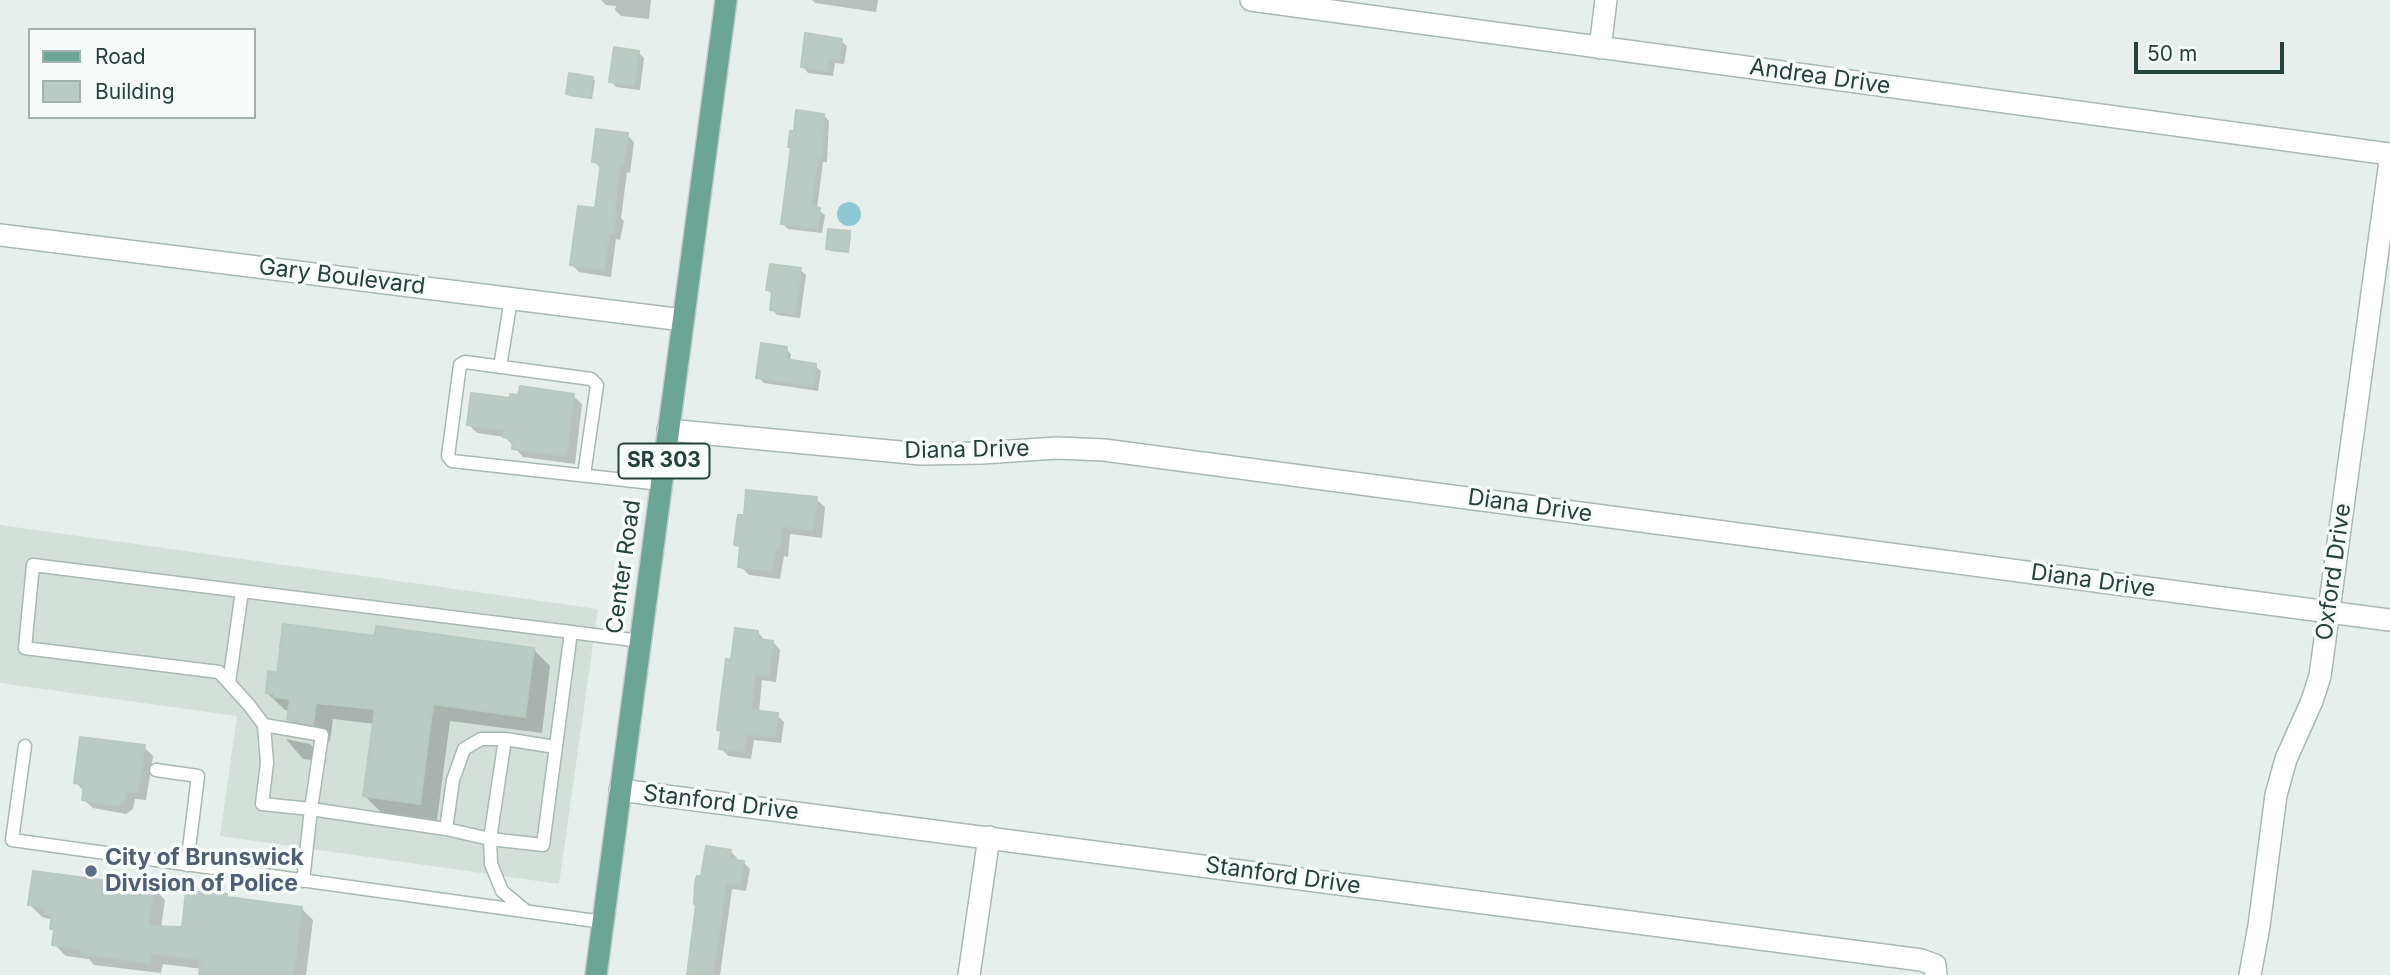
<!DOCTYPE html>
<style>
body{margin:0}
#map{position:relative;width:2390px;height:975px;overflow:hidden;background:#e6efeb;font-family:Inter,sans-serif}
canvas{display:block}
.legend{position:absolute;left:28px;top:28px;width:228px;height:91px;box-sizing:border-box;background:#f7fbf9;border:2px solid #a3b1ad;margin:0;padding:9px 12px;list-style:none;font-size:21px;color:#24423a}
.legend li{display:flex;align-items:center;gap:14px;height:35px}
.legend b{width:35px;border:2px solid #a3b1ad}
.scale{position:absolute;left:2134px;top:42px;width:150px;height:32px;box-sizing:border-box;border:4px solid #24423a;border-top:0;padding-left:9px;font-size:21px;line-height:24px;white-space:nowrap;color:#24423a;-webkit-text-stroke:5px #f7fbf9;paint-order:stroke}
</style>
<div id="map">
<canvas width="2390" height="975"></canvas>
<ul class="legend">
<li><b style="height:9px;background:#6aa596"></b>Road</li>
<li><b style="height:19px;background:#bbcac4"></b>Building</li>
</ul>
<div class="scale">50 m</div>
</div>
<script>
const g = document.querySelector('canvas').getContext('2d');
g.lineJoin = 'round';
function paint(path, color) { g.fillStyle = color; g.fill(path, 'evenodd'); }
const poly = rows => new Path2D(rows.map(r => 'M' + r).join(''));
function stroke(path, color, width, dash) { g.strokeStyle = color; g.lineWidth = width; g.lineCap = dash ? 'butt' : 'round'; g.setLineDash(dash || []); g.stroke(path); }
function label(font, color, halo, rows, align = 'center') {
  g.font = font + ' Inter,sans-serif'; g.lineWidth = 7; g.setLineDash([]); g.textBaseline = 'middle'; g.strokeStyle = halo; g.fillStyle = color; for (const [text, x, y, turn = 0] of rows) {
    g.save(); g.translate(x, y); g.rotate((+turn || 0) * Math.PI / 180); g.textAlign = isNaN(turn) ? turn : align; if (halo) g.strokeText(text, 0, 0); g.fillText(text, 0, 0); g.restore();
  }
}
const built = poly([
 [0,525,598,609,559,884,220,836,237,716,0,683]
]);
const water = poly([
 '837 214a12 12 0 1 1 24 0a12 12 0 1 1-24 0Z'
]);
const shadow = poly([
 [601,0,651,0,649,19,621,16,615,10,616,6,606,5],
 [812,0,878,0,876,12,815,3],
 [841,41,847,46,844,64,835,63,833,76,808,73,803,67],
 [638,52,644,58,640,90,616,87,611,81],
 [592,78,595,81,592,99,570,96,568,94],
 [824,115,829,121,827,162,823,162,817,209,825,215,822,233,788,229,782,223,793,149,789,146],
 [627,135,634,142,630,173,627,172,621,218,624,221,620,240,616,239,611,277,579,272,572,265,597,210,602,170,594,161],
 [849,233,851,235,849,253,830,251,828,248],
 [800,270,806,275,800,318,777,315,772,309,773,295,768,290],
 [786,349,791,354,790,362,815,366,821,371,818,391,764,383,758,377],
 [573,396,582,404,575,464,523,457,505,437,477,433,468,424,511,400],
 [816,499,825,507,822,538,790,534,788,557,784,556,780,579,749,575,740,566,742,550,736,544],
 [758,632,765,641,773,642,780,650,776,682,762,680,759,712,777,715,784,722,781,743,754,740,751,759,728,756,721,748,723,733,719,730,733,662],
 [376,638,533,649,550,666,542,733,450,721,437,820,382,813,365,796,375,724,333,719,330,741,306,737,289,719,290,710,285,710,267,693,278,675],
 [286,739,310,744,327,762,303,759],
 [144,747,153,756,146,800,135,799,133,809,126,814,93,808,84,800,85,792,76,783],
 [730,851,737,858,736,862,744,863,750,869,746,891,732,889,720,975,686,975,689,974,703,878],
 [153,888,165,900,161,928,184,929,226,896,230,899,301,908,313,920,306,975,201,975,202,969,163,964,161,973,94,965,89,959,66,956,54,944,55,932,52,928,53,920,42,917,30,905]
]);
const building = poly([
 [805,33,842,39,839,59,829,58,827,71,801,67,805,33],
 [614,47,639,51,634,85,609,82,614,47],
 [569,73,593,77,590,98,566,94,569,73],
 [796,110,824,114,822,158,818,157,811,206,820,208,817,228,781,224,791,147,788,147,790,131,794,131,796,110],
 [596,129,628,133,623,166,620,166,614,211,617,212,613,233,609,233,604,270,570,265,578,206,595,208,601,163,592,162,596,129],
 [828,229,850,231,848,251,826,249,828,229],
 [770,264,801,268,795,314,770,310,772,291,766,290,770,264],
 [761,343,787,347,785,359,816,364,813,386,756,378,761,343],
 [520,386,574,394,566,456,512,449,513,440,503,437,504,430,467,425,471,393,510,398,510,394,518,395,520,386],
 [746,490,817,497,813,530,782,526,779,549,775,548,772,571,738,567,740,546,734,545,738,515,744,515,746,490],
 [283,624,375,636,376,626,534,648,525,717,433,704,420,804,363,796,375,709,316,703,313,725,287,720,290,699,274,697,274,694,266,693,268,671,277,673,283,624],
 [735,628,758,631,757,639,773,641,769,675,755,674,751,710,778,713,775,737,747,734,744,752,719,749,721,731,717,730,726,659,731,660,735,628],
 [80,737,145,745,138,792,126,791,125,800,117,806,82,800,84,785,74,783,80,737],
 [706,846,731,850,729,859,744,861,740,885,726,883,713,975,687,975,696,905,694,904,695,883,697,876,701,876,706,846],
 [33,871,154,887,148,926,182,927,186,891,227,894,227,897,302,907,293,975,199,975,201,960,151,953,150,963,81,954,81,949,52,945,54,929,50,929,52,915,44,913,45,907,28,905,33,871]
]);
const lane = poly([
 [500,367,511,299],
 [584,475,597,385,591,379,465,362,460,365,448,456,452,461,661,484],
 [571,632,640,641],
 [229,683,242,591],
 [264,725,322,735,311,809,262,804,267,763,264,725,249,705,219,672,25,648,33,565,571,632,543,845,490,839,446,829],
 [505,739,555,747],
 [25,746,12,840,603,922],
 [156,770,198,776,187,865],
 [303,881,311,809,446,829,453,780,464,749,481,739,505,739,490,839,491,864,502,891,526,911]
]);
const street = poly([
 [1251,0,2390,154],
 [1600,48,1606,0],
 [0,235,683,320],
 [668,430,921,454,982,453,1057,448,1104,450,2390,620],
 [620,790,1921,960,1935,965,1936,975],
 [969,975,989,837],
 [2250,975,2259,926,2276,795,2286,759,2312,701,2320,676,2390,161]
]);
const primary = poly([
 [596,975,726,0]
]);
const markers = [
 [91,871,7,"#5c6f8a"]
];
const shields = [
 [664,461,91]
];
const shieldNames = [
 ["SR 303",664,461]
];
const streetNames = [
 ["Andrea Drive",1820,77,8],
 ["Gary Boulevard",342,277,7],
 ["Diana Drive",967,450,-1],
 ["Diana Drive",1530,506,8],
 ["Center Road",624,567,-82],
 ["Oxford Drive",2334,572,-82],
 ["Diana Drive",2093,581,8],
 ["Stanford Drive",721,803,7],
 ["Stanford Drive",1283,876,8]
];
const serviceNames = [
 ["City of Brunswick",105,858],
 ["Division of Police",105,884]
];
paint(built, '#d4dfda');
paint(water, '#8ec9d4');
paint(shadow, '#0003');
paint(building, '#bbcac4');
stroke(building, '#b8c9c2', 2);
stroke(lane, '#a8b8b2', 15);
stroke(street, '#a8b8b2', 24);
stroke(primary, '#c2cac8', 24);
stroke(lane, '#fff', 12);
stroke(street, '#fff', 21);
stroke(primary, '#6aa596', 21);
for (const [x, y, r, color] of markers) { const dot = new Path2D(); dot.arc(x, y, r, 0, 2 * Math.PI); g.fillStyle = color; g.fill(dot); stroke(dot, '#f7fbf9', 2.5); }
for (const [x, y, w] of shields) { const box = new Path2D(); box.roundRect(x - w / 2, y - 17.5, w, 35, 5); g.fillStyle = '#f7fbf9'; g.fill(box); stroke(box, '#24423a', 2); }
label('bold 21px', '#24423a', null, shieldNames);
label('23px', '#24423a', '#f7fbf9', streetNames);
label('bold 23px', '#4e5e75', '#f7fbf9', serviceNames, 'left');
</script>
